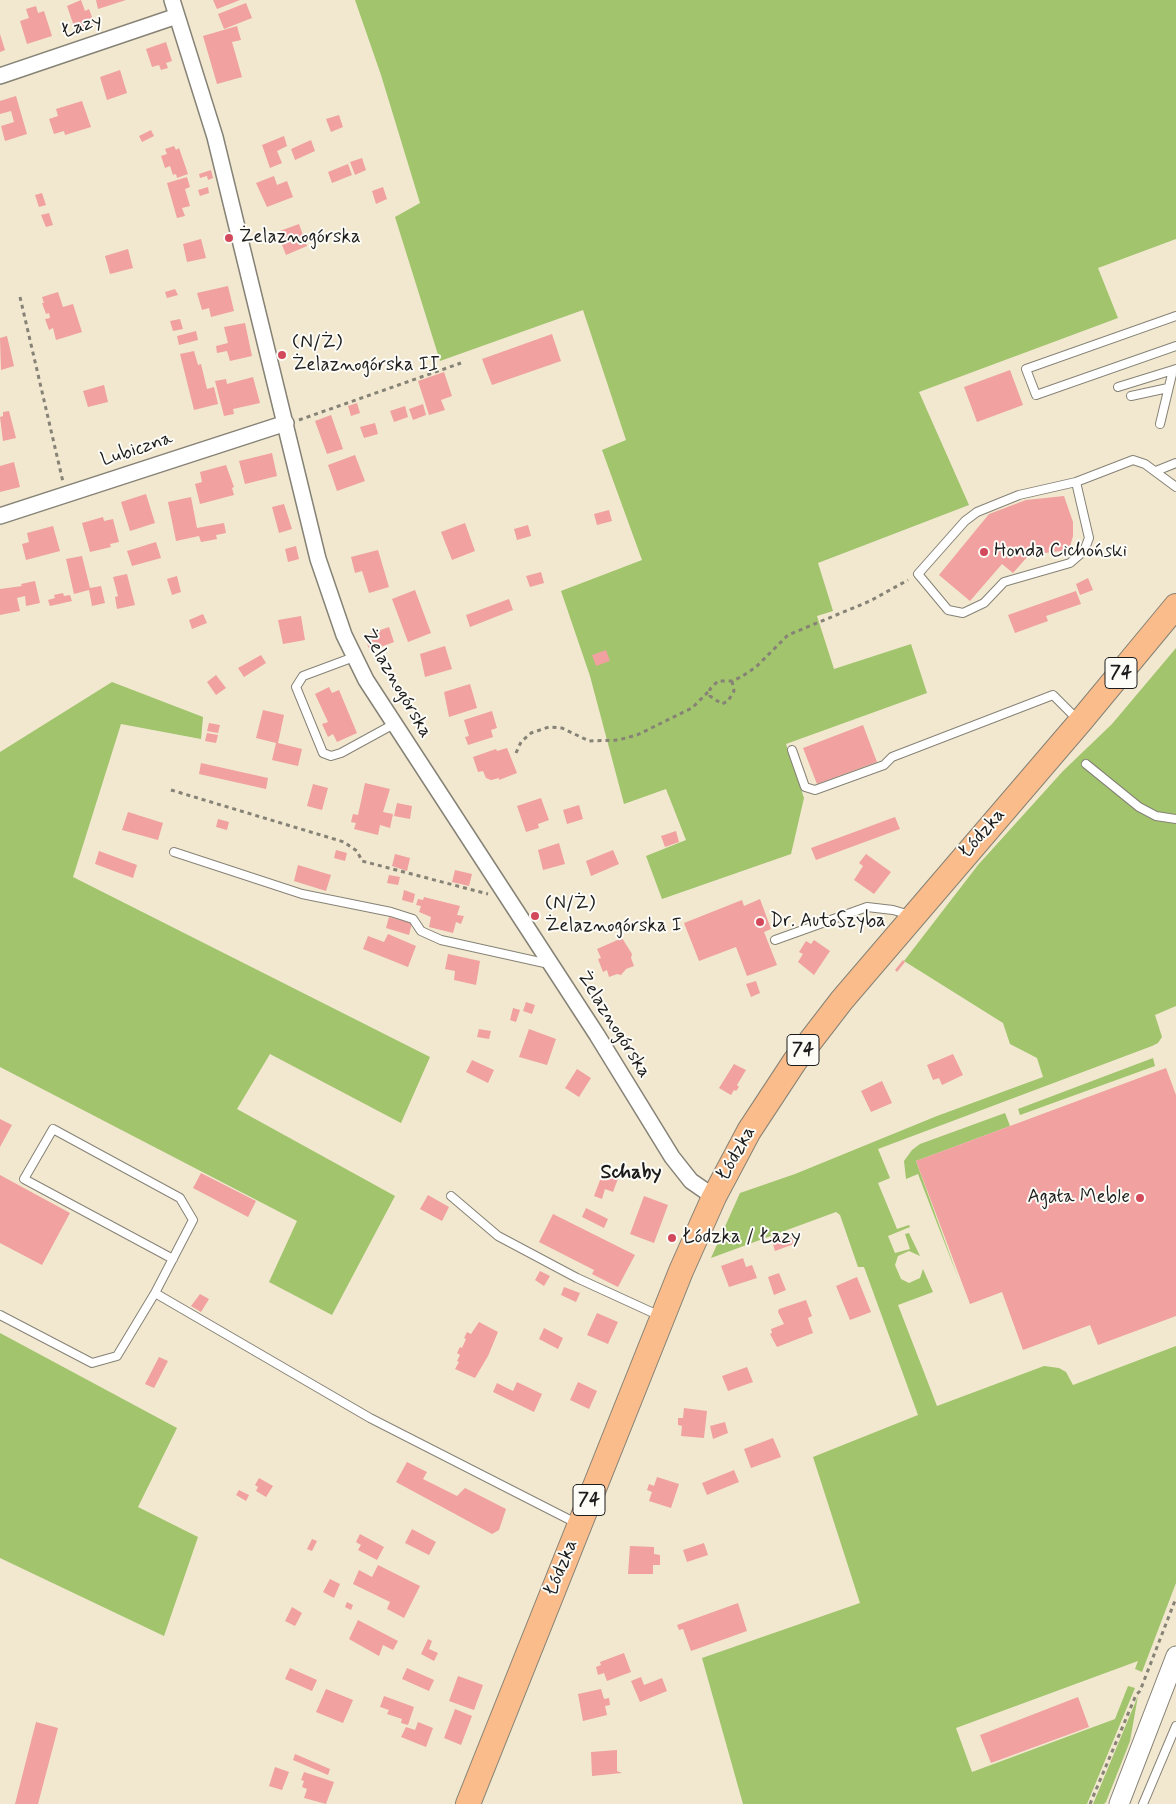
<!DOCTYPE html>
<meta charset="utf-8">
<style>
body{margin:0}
canvas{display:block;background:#f1e8cf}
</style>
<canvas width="1176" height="1804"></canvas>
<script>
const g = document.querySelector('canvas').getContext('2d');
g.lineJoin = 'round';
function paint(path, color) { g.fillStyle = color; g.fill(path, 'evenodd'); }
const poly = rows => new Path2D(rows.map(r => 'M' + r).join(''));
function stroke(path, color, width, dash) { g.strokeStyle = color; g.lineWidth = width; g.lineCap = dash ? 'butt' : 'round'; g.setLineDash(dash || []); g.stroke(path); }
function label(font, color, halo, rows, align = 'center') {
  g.font = font + ' Mynerve,sans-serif'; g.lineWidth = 4; g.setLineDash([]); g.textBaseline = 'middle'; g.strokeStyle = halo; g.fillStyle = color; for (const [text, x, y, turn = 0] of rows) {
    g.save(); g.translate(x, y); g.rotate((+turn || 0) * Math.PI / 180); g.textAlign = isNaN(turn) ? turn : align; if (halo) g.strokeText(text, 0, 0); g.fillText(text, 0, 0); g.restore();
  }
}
const green = poly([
 [355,0,1176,0,1176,239,1098,268,1118,318,919,392,969,505,818,563,833,611,817,616,834,669,911,644,927,693,786,744,804,798,791,854,662,899,646,856,686,840,666,789,624,804,590,676,561,591,642,560,602,450,626,440,583,310,440,361,395,217,420,203,381,75],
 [1176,648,1176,1006,1155,1015,1162,1037,1158,1043,1152,1046,878,1149,890,1178,878,1183,897,1229,909,1225,910,1227,888,1236,895,1253,910,1249,905,1234,909,1233,920,1256,909,1251,898,1256,895,1265,901,1279,909,1283,920,1278,923,1269,933,1292,898,1305,937,1406,1044,1366,1059,1368,1066,1372,1073,1385,1176,1346,1176,1583,1142,1672,1135,1669,1138,1661,956,1728,972,1772,1115,1719,1128,1686,1135,1688,1087,1804,743,1804,702,1658,860,1603,813,1457,918,1415,864,1267,858,1267,840,1215,836,1212,711,1258,740,1193,795,1174,937,1116,1043,1077,1037,1058,1010,1044,1003,1023,904,961,978,865,1063,771,1112,724],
 [112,682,203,717,201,739,121,724,73,877,430,1057,401,1123,270,1054,237,1109,395,1196,332,1315,269,1282,297,1221,0,1067,0,752],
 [1153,1058,1155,1066,1020,1115,1018,1109],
 [1005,1113,1010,1126,916,1161,959,1280,918,1174,906,1179,904,1161,912,1150,920,1144],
 [0,1333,177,1428,138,1507,198,1537,164,1636,0,1558],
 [1138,1696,1130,1741,1106,1802,1104,1804,1093,1804]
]);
const building = poly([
 [81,0,85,11,89,9,95,25,76,32,67,6],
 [96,0,126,0,98,9],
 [213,0,240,0,217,9],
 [246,3,252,18,224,29,218,14],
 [36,6,38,13,44,11,52,36,27,44,20,21,29,18,26,9],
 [237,26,241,40,232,42,242,77,217,84,203,36],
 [0,34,5,50,0,52],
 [166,42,172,61,166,63,168,68,161,70,159,65,152,67,146,49],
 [120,70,127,93,107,100,100,77],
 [16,96,27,134,5,141,1,126,14,122,11,111,0,114,0,101],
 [82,101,91,127,65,135,64,131,54,134,49,119,58,116,56,109],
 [339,115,343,127,331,132,326,119],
 [151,130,154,136,142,142,139,136],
 [284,136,287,146,277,151,282,163,270,168,262,145],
 [311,140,315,151,295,160,291,149],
 [174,146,176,150,179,148,188,174,177,178,176,174,173,175,170,166,165,168,161,156,167,154,165,149],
 [362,158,366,170,355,175,350,162],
 [348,164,352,175,332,183,328,172],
 [211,170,213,178,208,180,207,176,200,178,199,174],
 [274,176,277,185,287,181,293,197,267,207,256,183],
 [187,177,190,187,185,189,190,206,182,208,185,216,177,218,167,183],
 [208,187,209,193,200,196,198,190],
 [383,187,387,199,376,204,372,191],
 [42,193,46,205,39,207,35,195],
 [49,213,53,225,46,227,41,215],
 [299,224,307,246,286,255,277,232],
 [229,232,232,242,228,243,225,233],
 [201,239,206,258,187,262,183,244],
 [128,249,133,268,110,274,105,256],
 [228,286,234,311,211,317,209,308,202,310,197,293],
 [175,289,178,295,167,298,165,292],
 [58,292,63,307,73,304,82,332,56,340,53,328,49,330,45,319,50,318,49,313,46,314,42,303,44,303,42,297],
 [180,319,183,329,173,331,170,321],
 [245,323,252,356,230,361,227,351,217,353,216,346,228,343,224,327],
 [196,331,198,340,179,345,177,336],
 [552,334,561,361,492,385,482,359],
 [7,336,14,366,1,370,0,338],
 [194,351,198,365,201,364,207,389,214,387,218,404,194,410,180,354],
 [1010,370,1023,405,977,422,964,387],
 [444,372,452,396,441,400,445,410,429,415,418,381],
 [253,377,260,403,233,409,234,414,224,416,215,381,226,379,227,384],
 [104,385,108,402,88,407,83,391],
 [357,403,360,413,351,416,348,406],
 [423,404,426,415,413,420,409,409],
 [405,406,408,417,394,422,390,411],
 [9,411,16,438,3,441,0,417,3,416,3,412],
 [331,415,343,449,327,454,315,421],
 [375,423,378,434,364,438,360,427],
 [272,453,277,476,245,484,239,461],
 [355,455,365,481,337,491,328,465],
 [14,462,20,487,0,492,0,466],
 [226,465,234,487,232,488,234,495,200,504,195,484,202,482,200,472],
 [146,494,155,523,130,531,121,502],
 [1064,496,1073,522,1073,536,1069,550,1029,555,1013,573,1002,564,970,601,939,575,989,514,1026,500],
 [191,497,197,528,224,523,226,533,216,535,217,539,201,542,199,536,176,541,168,502],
 [284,504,292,529,279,533,272,507],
 [609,510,612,521,597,525,594,514],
 [103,517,104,521,113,519,119,542,110,544,111,547,90,552,82,523],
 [465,523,475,551,452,560,441,532],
 [528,525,531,536,517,540,514,529],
 [53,526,60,551,26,560,22,544,29,542,27,533],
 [156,542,161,558,132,566,127,551],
 [296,546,299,559,288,562,285,549],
 [378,550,389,587,369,593,362,571,355,573,351,557],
 [82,556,90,588,101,586,105,603,92,606,89,590,74,594,66,559],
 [541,572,544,583,530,587,526,576],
 [127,574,135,605,117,609,115,597,118,596,113,577],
 [177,576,181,592,172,595,167,579],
 [1088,578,1093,590,1080,595,1076,584],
 [35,581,40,603,26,606,25,596,17,598,20,611,0,615,0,589,22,586,21,584],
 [415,590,431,633,408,642,392,599],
 [1076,591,1081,604,1046,616,1048,621,1015,633,1008,615],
 [63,593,64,596,70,595,72,601,50,606,48,600,55,598,54,595],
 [509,599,513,610,470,627,466,615],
 [203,614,207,623,192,629,189,620],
 [301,616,305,640,283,644,278,620],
 [389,627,394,642,370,651,364,636],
 [445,646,452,669,425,677,420,654],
 [606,650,610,661,596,666,592,655],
 [261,655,266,663,244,677,238,668],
 [216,675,226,688,216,695,207,682],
 [470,684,477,708,449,717,444,692],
 [329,687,332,693,339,690,357,733,337,742,333,734,328,737,322,724,328,722,315,694],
 [263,710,284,715,278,743,302,749,298,766,272,760,276,743,256,738],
 [492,711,497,728,491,730,493,737,468,745,465,737,469,736,464,720],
 [209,723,220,725,218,733,207,731],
 [863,725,877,762,817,784,803,748],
 [207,733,218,735,216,743,205,741],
 [507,748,517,773,499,780,499,778,491,780,486,778,483,771,478,772,473,757,496,749,497,751],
 [201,763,268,778,266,789,199,774],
 [365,783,390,789,383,812,393,814,390,828,380,825,378,835,354,829,356,823,351,822,353,814,358,815],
 [313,784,328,788,322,810,307,806],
 [541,798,549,820,538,824,539,828,526,832,517,806],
 [397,803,412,806,410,819,394,816],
 [579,805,583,819,567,824,563,810],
 [128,812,163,823,158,840,122,830],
 [895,817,900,829,816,860,811,848],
 [218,819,229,822,227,830,216,827],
 [676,831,679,842,665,847,661,836],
 [559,843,565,864,543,870,538,850],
 [336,850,347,853,345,861,334,858],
 [613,850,619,864,591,876,586,861],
 [99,851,137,865,133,878,95,864],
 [395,854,410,858,407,871,392,866],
 [866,854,891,872,874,894,854,880,863,866,859,863],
 [298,865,331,875,326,891,294,881],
 [455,870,472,874,469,886,452,882],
 [389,875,400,877,398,885,387,883],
 [404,890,415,894,413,903,402,900],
 [424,897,460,906,457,915,464,916,461,924,456,922,453,933,429,927,431,917,419,912,421,906,416,905,418,899,423,900],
 [760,899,771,929,764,932,777,965,747,976,736,947,699,961,684,923,742,900,744,906],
 [389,917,412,923,409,935,386,928],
 [388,934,416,946,408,967,363,949,368,936,384,942],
 [622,938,632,954,631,958,634,966,626,969,621,975,617,974,609,977,607,970,603,972,598,959,601,958,597,949],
 [814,940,830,951,814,975,798,962,803,954,799,952,806,941,811,944],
 [448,954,480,961,476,985,454,980,455,971,445,969],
 [903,960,905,962,897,972,895,970],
 [756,981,760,993,751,997,746,984],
 [526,1002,535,1005,532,1014,523,1011],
 [513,1008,520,1010,516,1022,510,1020],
 [479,1029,491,1031,489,1039,477,1037],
 [529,1029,556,1039,547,1065,519,1057],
 [953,1054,963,1075,942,1085,939,1078,933,1080,927,1065],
 [472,1060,494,1070,488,1083,466,1072],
 [734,1064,746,1070,737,1085,739,1087,736,1091,734,1090,731,1095,719,1088],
 [1166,1068,1176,1095,1176,1316,1098,1345,1090,1325,1023,1350,1002,1292,970,1304,916,1161],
 [577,1069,591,1078,579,1097,565,1088],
 [882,1081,892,1103,871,1112,861,1091],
 [0,1119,12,1125,0,1147],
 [201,1173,256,1201,248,1217,193,1188],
 [612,1174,619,1176,613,1192,605,1189,602,1199,594,1196,602,1175,610,1178],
 [0,1175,70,1213,42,1265,0,1243],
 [428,1195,449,1207,442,1221,420,1209],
 [644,1196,668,1205,654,1243,630,1234],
 [586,1208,608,1219,604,1228,582,1217],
 [553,1214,635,1255,618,1287,592,1274,594,1270,539,1242],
 [791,1234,794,1244,775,1251,772,1241],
 [743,1258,746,1267,752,1265,757,1278,729,1287,721,1266],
 [540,1271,550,1276,544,1286,535,1280],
 [779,1273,786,1290,774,1295,768,1277],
 [857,1277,871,1312,850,1320,836,1286],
 [564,1287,580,1293,576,1302,561,1295],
 [200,1294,209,1299,201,1312,191,1306],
 [806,1300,812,1316,808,1318,813,1333,777,1347,770,1334,772,1333,771,1329,784,1324,778,1312,779,1309],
 [597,1313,618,1322,608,1344,587,1335],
 [479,1322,498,1332,488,1356,475,1378,455,1369,459,1362,457,1361,460,1355,457,1353,460,1347,462,1348,466,1339,464,1338,467,1332,471,1334],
 [544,1328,563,1338,558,1349,539,1339],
 [159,1357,168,1361,154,1388,145,1384],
 [747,1367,753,1382,728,1391,722,1376],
 [517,1382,542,1394,534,1412,493,1392,497,1383,513,1391],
 [578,1382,597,1391,589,1409,570,1400],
 [684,1408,707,1411,704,1438,681,1436,682,1426,678,1425,678,1418,683,1418],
 [725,1422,728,1433,713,1439,710,1426],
 [773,1438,781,1457,751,1468,744,1449],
 [407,1462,427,1472,423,1479,457,1496,465,1488,506,1509,499,1530,492,1534,396,1482],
 [734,1470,739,1482,707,1495,702,1483],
 [657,1477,679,1484,671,1508,649,1501,652,1492,647,1490,649,1484,654,1486],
 [259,1478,273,1486,266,1497,256,1491,258,1487,255,1485],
 [239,1490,249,1495,246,1501,236,1495],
 [412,1529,436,1542,429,1555,405,1543],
 [360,1534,384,1547,377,1560,358,1550,361,1545,356,1542],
 [312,1539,317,1541,312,1551,307,1549],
 [704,1543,708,1555,687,1562,683,1550],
 [630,1546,654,1547,654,1554,660,1555,660,1565,653,1565,653,1574,628,1574],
 [378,1565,420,1586,404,1618,387,1609,390,1602,353,1584,359,1570,372,1577],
 [330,1579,340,1584,334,1598,323,1592],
 [347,1602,353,1605,351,1610,345,1607],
 [738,1603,747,1631,691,1651,683,1629,679,1630,677,1625],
 [292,1607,302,1613,295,1626,285,1621],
 [358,1620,398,1641,393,1650,383,1645,379,1656,349,1639],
 [428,1639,432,1641,429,1649,438,1653,434,1661,421,1654],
 [624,1653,631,1672,607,1681,604,1673,598,1675,596,1667,601,1665,600,1662],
 [290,1668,317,1680,312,1691,285,1679],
 [407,1668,434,1680,429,1691,402,1679],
 [458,1676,483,1685,474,1710,449,1701],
 [641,1677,644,1685,662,1678,667,1691,640,1702,631,1681],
 [326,1689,353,1700,343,1723,316,1712],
 [601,1689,604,1699,609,1698,610,1705,605,1706,607,1715,583,1721,578,1694],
 [384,1696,414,1707,408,1725,401,1723,402,1719,387,1714,389,1710,380,1707],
 [1078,1697,1089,1727,991,1763,980,1735],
 [455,1709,472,1716,461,1745,444,1738],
 [36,1722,58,1728,38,1804,15,1804],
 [418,1722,433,1728,426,1747,401,1737,406,1727,415,1730],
 [617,1750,617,1771,622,1773,592,1776,591,1752],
 [295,1754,330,1769,328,1775,293,1760],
 [275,1767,289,1772,282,1790,269,1786],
 [304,1772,334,1782,326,1804,304,1798,307,1789,302,1787,304,1781,301,1780]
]);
const path = poly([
 [20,297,63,482],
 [299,420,461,363],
 [732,681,734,691,728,701,722,704,710,696,710,689,718,681,732,681,741,677,756,667,788,635,870,601,908,580],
 [516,753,521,742,531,733,549,727,562,728,589,741,618,740,637,735,692,708,710,690],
 [171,790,344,842,357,851,362,861,488,894],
 [1090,1804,1136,1695,1140,1691,1176,1598]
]);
const service = poly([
 [1176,316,1026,369,1036,395,1176,346],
 [1118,387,1173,370],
 [1131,396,1168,388],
 [1160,424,1173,370,1176,369],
 [1156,471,1176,463],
 [1076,482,1089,538,1084,551,1070,563,1004,582,984,603,963,613,948,610,918,574,965,521,977,512,1019,495,1076,482,1133,460,1145,464,1176,487],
 [354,657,303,676,296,687,323,753,331,756,341,753,394,724],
 [792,750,805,787,815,790,884,765,892,757,1053,695,1079,721],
 [1086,764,1139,807,1156,816,1176,819],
 [174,852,302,894,391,912,413,919,421,931,441,940,549,964],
 [775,940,867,907,893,910,910,915],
 [451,1196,498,1236,577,1278,660,1316],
 [155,1293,193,1220,180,1198,53,1129,24,1179,173,1259],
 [0,1315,92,1363,117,1356,155,1293,370,1418,578,1524],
 [1143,1804,1176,1726]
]);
const minor = poly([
 [172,0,215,137,318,559,344,635,366,680,597,1035,672,1157,691,1181,714,1197],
 [0,76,177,16],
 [0,516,286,423]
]);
const tertiary = poly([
 [1119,1804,1176,1656]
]);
const primary = poly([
 [468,1804,681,1271,714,1197,749,1131,795,1061,842,1000,1080,722,1176,606]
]);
const markers = [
 [229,238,5,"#d1495b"],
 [282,355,5,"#d1495b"],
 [984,552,5,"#d1495b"],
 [535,916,5,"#d1495b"],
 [760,922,5,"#d1495b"],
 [1140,1198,5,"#d1495b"],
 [672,1238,5,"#d1495b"]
];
const shields = [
 [1121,673,32],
 [803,1050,32],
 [589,1500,32]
];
const shieldNames = [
 ["74",1121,673],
 ["74",803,1050],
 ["74",589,1500]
];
const streetNames = [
 ["Łazy",82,27,-19],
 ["Lubiczna",137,450,-18],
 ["Żelaznogórska",396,684,60],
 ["Łódzka",983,834,-49],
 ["Żelaznogórska",613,1025,58],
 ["Łódzka",737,1154,-61],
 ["Łódzka",562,1568,-68]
];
const poiNames = [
 ["Żelaznogórska",239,238],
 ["(N/Ż)",292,344],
 ["Żelaznogórska II",292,366],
 ["Honda Cichoński",994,552],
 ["(N/Ż)",545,905],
 ["Żelaznogórska I",545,927],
 ["Dr. AutoSzyba",770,922],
 ["Agata Meble",1130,1198,"right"],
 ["Łódzka / Łazy",682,1238]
];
const neighbourhoodNames = [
 ["Schaby",631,1174]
];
paint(green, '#a1c46d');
paint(building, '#f0a1a0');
stroke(service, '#868276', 10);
stroke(minor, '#868276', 18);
stroke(tertiary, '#868276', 21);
stroke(primary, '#868276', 26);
stroke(path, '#868276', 3, [4, 4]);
stroke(service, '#fff', 8);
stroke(minor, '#fff', 15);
stroke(tertiary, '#fff', 19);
stroke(primary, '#f9bc8a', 24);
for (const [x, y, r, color] of markers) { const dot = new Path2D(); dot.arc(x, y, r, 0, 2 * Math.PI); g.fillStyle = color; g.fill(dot); stroke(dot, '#fdfcf7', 2); }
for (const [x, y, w] of shields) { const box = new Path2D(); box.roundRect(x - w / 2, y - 15.5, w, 31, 4); g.fillStyle = '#fdfcf7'; g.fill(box); stroke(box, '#1c1c1c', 1); }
label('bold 18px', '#1c1c1c', null, shieldNames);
label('19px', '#1c1c1c', '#fdfcf7', streetNames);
label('19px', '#1c1c1c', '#fdfcf7', poiNames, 'left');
label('bold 20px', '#1c1c1c', '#fdfcf7', neighbourhoodNames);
</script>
